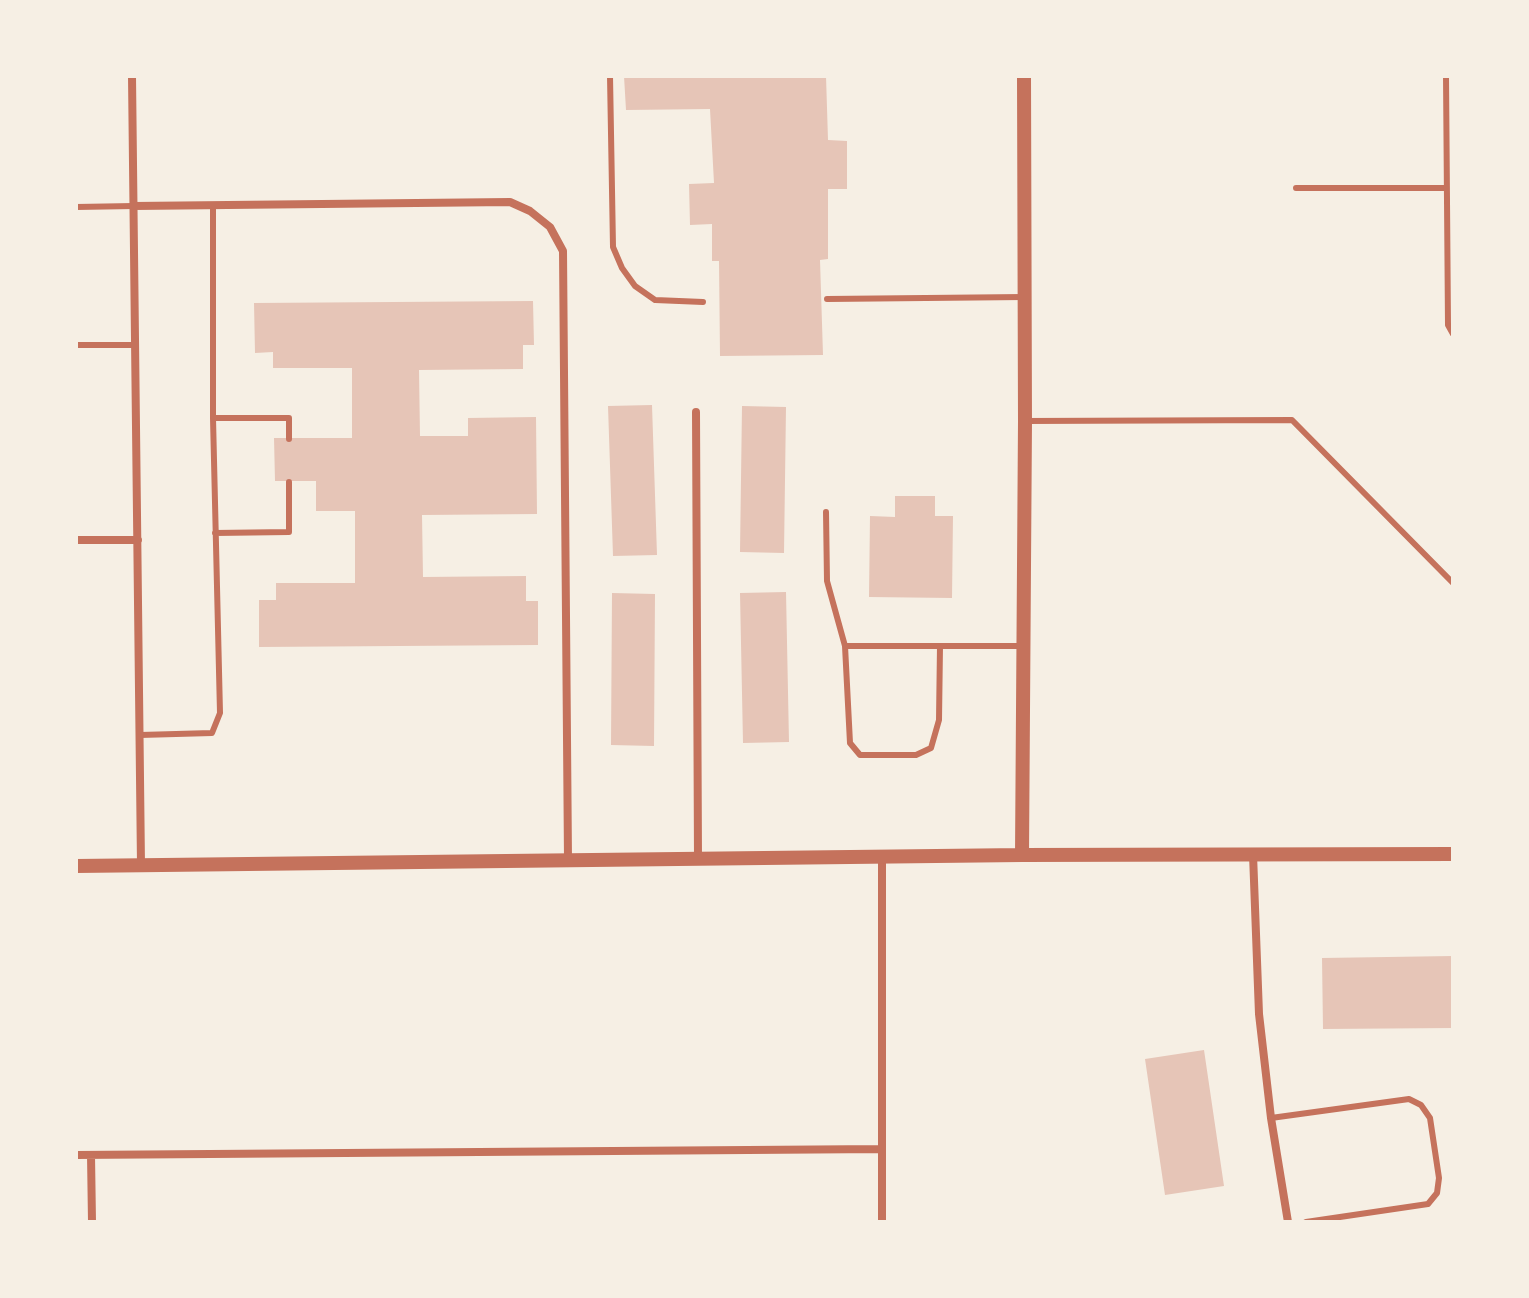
<!DOCTYPE html>
<style>
body{margin:0}
#map{position:relative;width:1529px;height:1298px;overflow:hidden;background:#f6efe4;font-family:Karla,sans-serif}
canvas{display:block}
.frame{position:absolute;inset:0;border:78px solid #f6efe4;pointer-events:none}
</style>
<div id="map">
<canvas width="1529" height="1298"></canvas>
<div class="frame"></div>
</div>
<script>
const g = document.querySelector('canvas').getContext('2d');
g.lineJoin = 'round';
function paint(path, color) { g.fillStyle = color; g.fill(path, 'evenodd'); }
const poly = rows => new Path2D(rows.map(r => 'M' + r).join(''));
function stroke(path, color, width, dash) { g.strokeStyle = color; g.lineWidth = width; g.lineCap = dash ? 'butt' : 'round'; g.setLineDash(dash || []); g.stroke(path); }
const building = poly([
 [624,76,826,76,828,140,847,141,847,189,828,189,828,259,820,260,823,355,720,356,719,261,712,261,712,224,690,225,689,184,714,183,710,109,626,110],
 [533,301,534,345,523,345,523,369,419,370,420,436,468,436,468,418,536,417,537,514,422,515,423,577,526,576,526,601,538,601,538,645,259,647,259,600,276,600,276,583,355,583,355,511,316,511,316,481,275,481,274,438,352,438,352,368,273,368,273,352,255,353,254,303],
 [652,405,657,555,613,556,608,406],
 [742,406,786,407,784,553,740,552],
 [895,496,935,496,935,516,953,516,952,598,869,597,870,516,895,517],
 [786,592,789,742,743,743,740,593],
 [612,593,655,594,654,746,611,745],
 [1453,956,1453,1028,1323,1029,1322,958],
 [1204,1050,1224,1186,1165,1195,1145,1059]
]);
const service = poly([
 [610,76,613,247,622,268,635,286,655,300,703,302],
 [1446,76,1448,325,1453,334],
 [1296,188,1446,188],
 [76,207,134,206],
 [827,299,1024,297],
 [76,345,135,345],
 [213,418,289,418,289,439],
 [1025,421,1292,420,1453,583],
 [826,512,827,581,845,646,1024,646],
 [215,533,289,532,289,482],
 [845,646,850,743,860,755,916,755,931,748,939,720,940,646],
 [140,735,212,733,220,713,213,418,213,205],
 [1271,1118,1409,1099,1421,1105,1430,1118,1439,1178,1437,1193,1428,1204,1306,1222]
]);
const minor = poly([
 [132,76,141,865],
 [134,206,510,202,530,211,550,227,563,251,568,859],
 [696,412,698,859],
 [76,540,138,540],
 [1253,854,1259,1014,1271,1118,1288,1222],
 [882,856,882,1222],
 [76,1155,882,1149],
 [91,1155,92,1222]
]);
const tertiary = poly([
 [1022,855,1025,421,1024,76],
 [76,866,1022,855,1453,854]
]);
paint(building, '#e6c5b7');
stroke(service, '#c5725c', 6);
stroke(minor, '#c5725c', 8);
stroke(tertiary, '#c5725c', 14);
</script>
